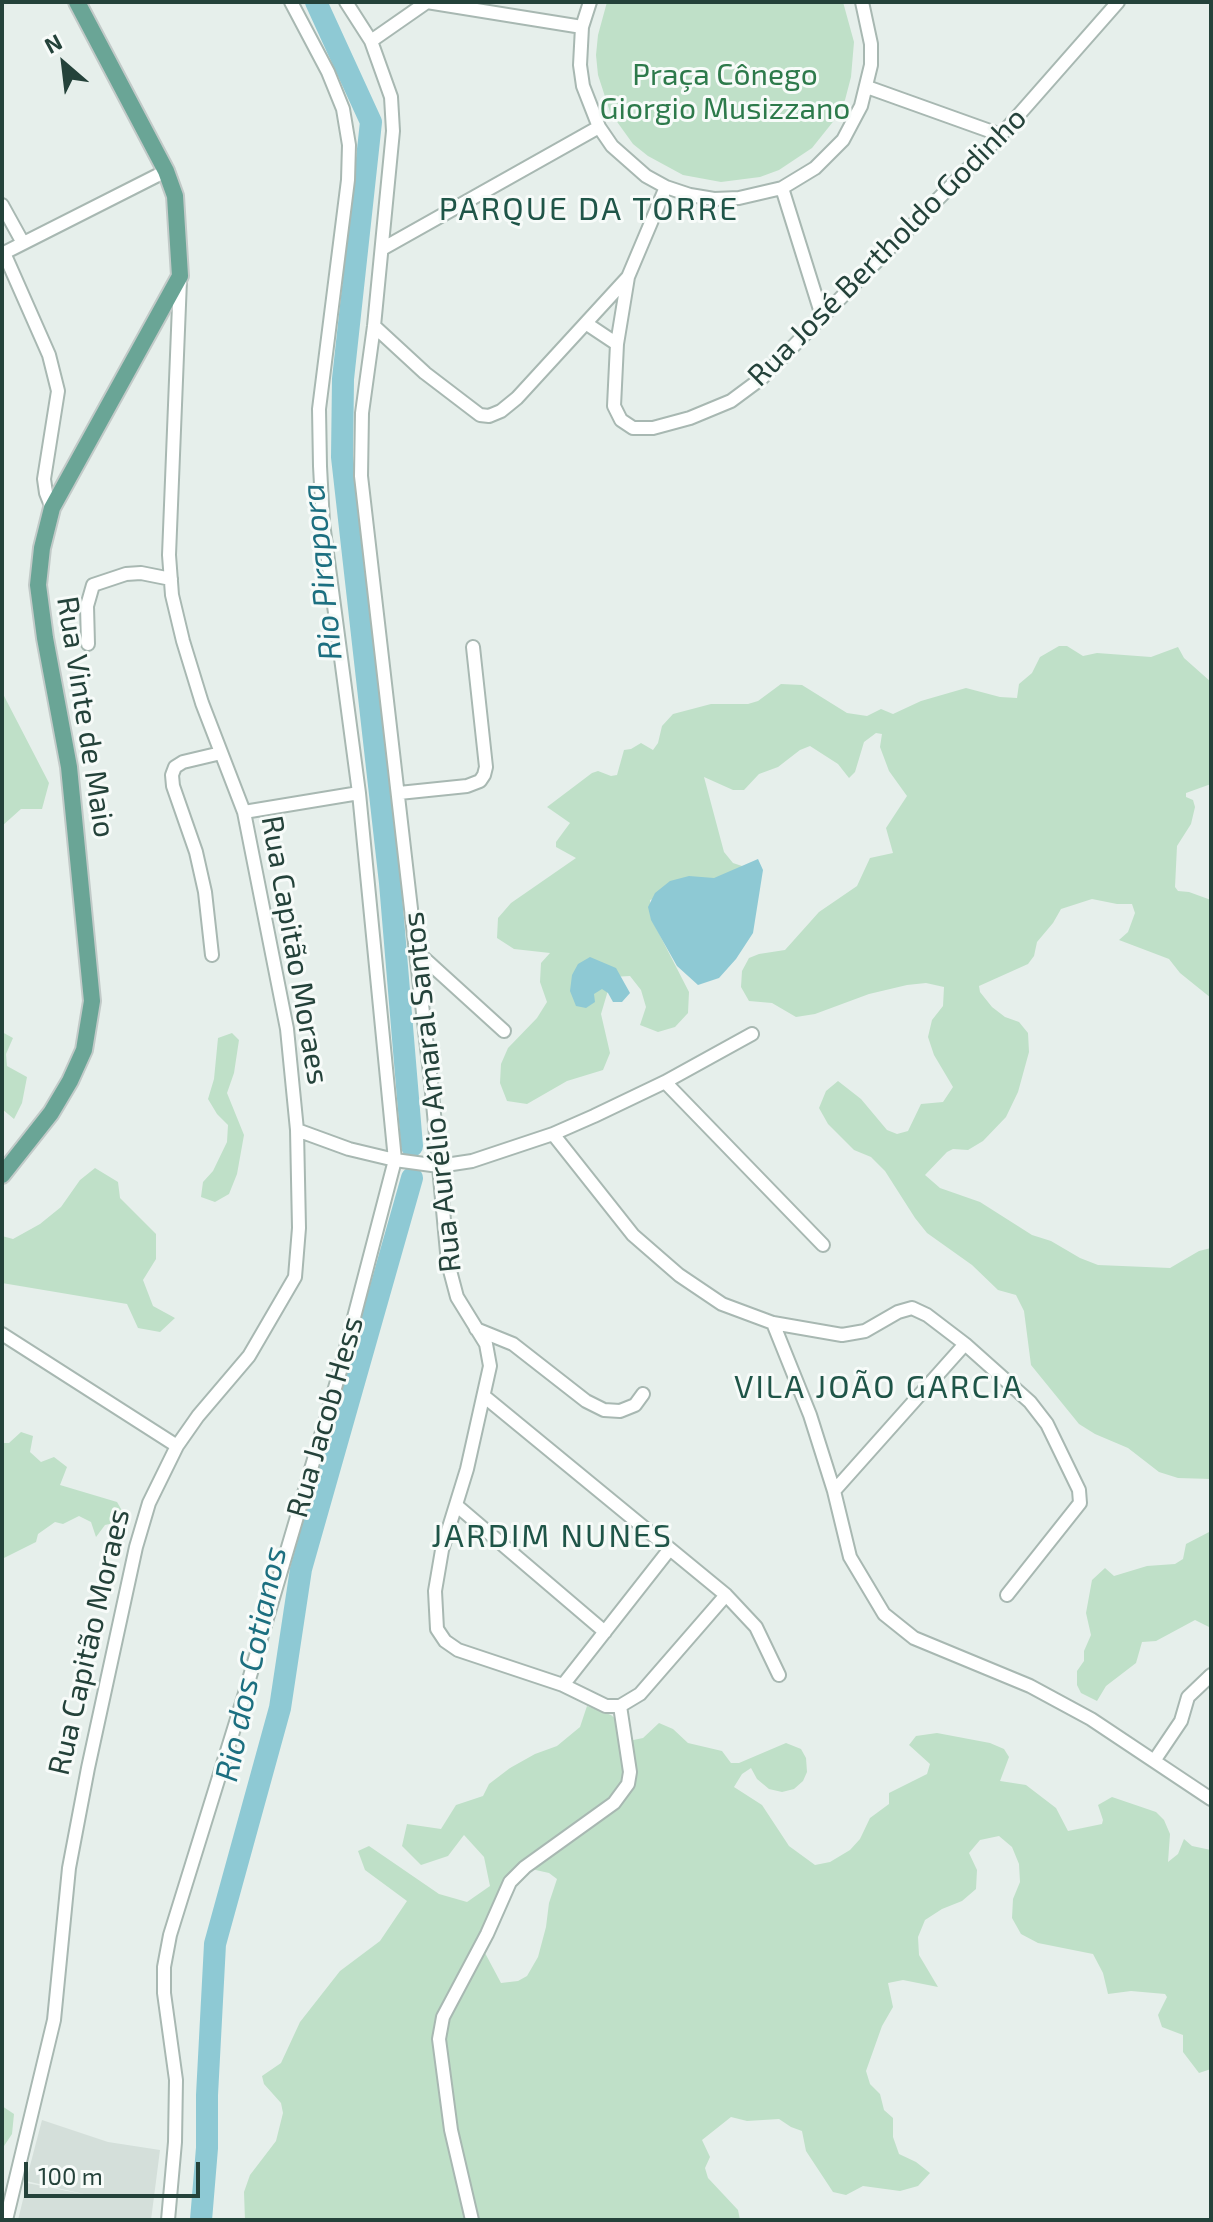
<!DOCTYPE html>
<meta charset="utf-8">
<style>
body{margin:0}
#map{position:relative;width:1213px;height:2222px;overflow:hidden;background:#e6efeb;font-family:"Exo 2",sans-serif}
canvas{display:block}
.frame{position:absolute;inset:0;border:4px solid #24423a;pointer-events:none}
.north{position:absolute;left:24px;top:24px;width:80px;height:80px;-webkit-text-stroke:6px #f7fbf9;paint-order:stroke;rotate:332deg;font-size:22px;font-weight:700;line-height:32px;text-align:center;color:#24423a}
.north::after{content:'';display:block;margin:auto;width:28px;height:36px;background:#24423a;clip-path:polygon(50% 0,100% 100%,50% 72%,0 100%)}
.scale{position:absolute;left:24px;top:2162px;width:176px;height:36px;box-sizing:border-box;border:4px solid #24423a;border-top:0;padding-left:10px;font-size:24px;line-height:28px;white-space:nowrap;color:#24423a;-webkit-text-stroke:6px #f7fbf9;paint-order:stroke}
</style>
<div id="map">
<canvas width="1213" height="2222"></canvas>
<div class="frame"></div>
<div class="north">N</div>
<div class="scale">100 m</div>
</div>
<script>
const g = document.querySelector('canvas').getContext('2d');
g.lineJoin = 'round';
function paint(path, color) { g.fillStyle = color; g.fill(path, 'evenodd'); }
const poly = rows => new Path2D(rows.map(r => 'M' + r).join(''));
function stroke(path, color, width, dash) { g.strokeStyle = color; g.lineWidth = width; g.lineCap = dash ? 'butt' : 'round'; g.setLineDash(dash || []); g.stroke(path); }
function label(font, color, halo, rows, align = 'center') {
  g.font = font + ' "Exo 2",sans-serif'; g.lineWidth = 6; g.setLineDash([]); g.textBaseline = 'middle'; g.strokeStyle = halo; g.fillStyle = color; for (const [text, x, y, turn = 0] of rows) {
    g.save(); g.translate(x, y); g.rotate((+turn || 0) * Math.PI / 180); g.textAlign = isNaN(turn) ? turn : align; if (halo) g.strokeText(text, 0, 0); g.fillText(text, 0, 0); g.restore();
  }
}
const built = poly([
 [42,2120,108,2142,160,2150,151,2220,18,2220,27,2183,88,2195,26,2181]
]);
const green = poly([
 [607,2,843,2,854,42,851,77,845,100,836,118,812,148,779,170,760,177,721,182,683,175,648,156,633,144,610,112,598,75,596,55,598,35],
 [1059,646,1067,646,1083,656,1097,653,1151,657,1178,647,1184,658,1211,682,1211,784,1186,793,1186,797,1193,800,1195,807,1191,824,1177,846,1175,887,1178,891,1189,892,1211,900,1211,998,1180,973,1169,959,1119,940,1128,932,1135,913,1132,904,1117,904,1092,899,1061,909,1053,923,1037,942,1034,956,1028,964,979,986,980,992,992,1007,1005,1017,1019,1022,1028,1033,1029,1052,1018,1092,1006,1117,983,1141,968,1150,953,1149,947,1152,925,1175,940,1188,980,1202,1032,1235,1051,1241,1080,1258,1098,1265,1170,1268,1199,1251,1211,1248,1211,1479,1178,1478,1159,1472,1128,1448,1095,1434,1079,1424,1031,1365,1024,1311,1016,1295,998,1290,972,1265,927,1233,915,1218,885,1171,871,1157,854,1150,828,1124,819,1108,826,1091,838,1081,861,1099,887,1130,897,1134,908,1131,921,1104,943,1102,953,1087,934,1055,928,1037,932,1020,943,1006,944,987,926,983,907,985,869,994,815,1014,796,1017,772,1003,749,1001,741,987,742,971,749,958,759,954,785,950,819,912,857,886,870,858,893,853,886,828,907,796,889,771,880,747,882,734,876,733,864,742,855,772,849,778,838,764,810,746,800,750,778,767,759,774,744,790,733,790,704,777,724,852,733,863,757,871,650,900,651,918,689,992,688,1013,675,1027,658,1032,640,1025,646,1007,641,990,630,976,612,977,601,1014,610,1053,603,1070,567,1081,527,1104,507,1101,500,1083,501,1064,508,1048,537,1018,547,1002,540,982,541,963,550,953,514,949,497,938,498,918,511,903,576,858,556,847,556,842,570,823,547,807,592,773,598,771,611,776,617,775,624,750,631,749,641,743,653,750,658,743,662,726,673,714,711,704,748,704,758,701,781,684,802,685,847,713,867,716,881,709,893,714,921,701,966,688,1000,697,1017,698,1019,684,1032,673,1040,657],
 [2,692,49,783,42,809,21,809,2,826],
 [2,1032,13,1038,6,1054,7,1066,27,1077,22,1103,14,1119,2,1109],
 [232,1033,239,1040,234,1073,227,1093,244,1135,237,1174,229,1194,215,1202,201,1197,203,1182,213,1171,227,1142,228,1125,217,1114,208,1099,214,1079,218,1038],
 [95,1168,118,1182,120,1198,156,1234,156,1259,143,1280,153,1306,175,1318,160,1332,138,1328,127,1304,2,1283,2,1236,13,1239,40,1224,61,1207,80,1180],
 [21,1432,33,1436,30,1452,41,1462,54,1457,67,1467,60,1485,117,1502,124,1514,114,1523,105,1525,96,1537,91,1522,79,1516,63,1524,55,1522,38,1534,36,1542,2,1559,2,1443,9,1443],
 [1211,1531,1211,1628,1195,1620,1156,1641,1142,1642,1136,1663,1106,1686,1097,1701,1081,1693,1077,1685,1077,1671,1084,1661,1084,1651,1091,1635,1086,1613,1092,1580,1105,1568,1114,1576,1147,1566,1175,1564,1183,1559,1186,1544],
 [587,1706,611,1715,618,1721,624,1742,643,1738,659,1723,673,1729,688,1743,722,1751,731,1763,739,1763,786,1743,801,1749,806,1758,807,1772,803,1781,794,1789,782,1792,769,1789,757,1779,751,1768,742,1774,734,1787,762,1805,789,1846,815,1865,830,1862,850,1850,860,1839,870,1818,889,1804,889,1793,927,1774,930,1764,909,1745,916,1736,937,1733,990,1743,1004,1749,1009,1757,1000,1781,1026,1785,1056,1808,1068,1831,1102,1824,1103,1820,1098,1805,1112,1797,1156,1812,1164,1820,1170,1834,1168,1862,1178,1854,1184,1839,1192,1846,1211,1850,1211,2069,1199,2073,1183,2052,1183,2035,1162,2027,1158,2015,1167,1997,1165,1994,1131,1991,1108,1994,1103,1973,1093,1954,1038,1943,1021,1934,1012,1918,1013,1899,1020,1882,1019,1864,1012,1847,999,1836,980,1840,969,1853,977,1870,976,1889,962,1901,942,1909,925,1920,918,1937,919,1955,938,1987,903,1980,888,1983,893,2007,882,2026,866,2071,870,2084,880,2094,884,2110,893,2118,893,2137,899,2154,916,2162,930,2173,918,2186,900,2191,863,2186,846,2195,833,2192,806,2151,802,2131,791,2127,779,2119,747,2121,731,2117,702,2140,710,2157,705,2168,708,2178,738,2210,740,2220,245,2220,244,2192,250,2175,276,2141,283,2113,281,2103,264,2084,262,2076,281,2063,300,2022,340,1971,380,1941,407,1901,365,1870,358,1851,369,1846,439,1894,467,1902,490,1886,484,1857,464,1835,448,1856,421,1865,402,1846,407,1824,441,1829,456,1805,483,1796,489,1784,510,1768,535,1754,557,1746,580,1727],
 [527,1868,549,1873,557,1879,549,1903,546,1927,538,1957,527,1976,518,1981,501,1983,477,1938,501,1887,513,1873],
 [2,2106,14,2114,12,2134,2,2149]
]);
const water = poly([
 [758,859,763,870,753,933,736,959,719,978,698,985,677,966,651,920,648,907,655,893,670,881,689,876,714,878],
 [590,957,616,968,630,993,622,1002,613,1002,608,993,602,989,594,994,595,1002,586,1008,576,1006,570,991,572,975,578,964]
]);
const river = poly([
 [316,2,371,122,343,379,342,457,390,883,412,1146],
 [201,2220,207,2148,207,2095,215,1944,280,1708,301,1569,412,1178]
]);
const minor = poly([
 [346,2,371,41,391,97,393,131,374,326,362,413,361,476,431,1082,448,1263,457,1297,486,1344,490,1366,467,1469,442,1550,435,1591,437,1629,445,1641,458,1650,563,1685,606,1706,620,1706,630,1772,628,1784,614,1803,525,1867,510,1882,487,1934,443,2017,439,2039,451,2130,472,2220],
 [427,2,582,27],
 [590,2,582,27,580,65,583,86,599,127,612,146,646,176,666,187,690,195,714,199,739,198,782,188,815,168,843,140,861,106,871,65,871,44,862,2],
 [371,41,427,2],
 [867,87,1001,135],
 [666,187,628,277,617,344,614,406,621,420,633,428,653,428,690,418,731,401,762,378,1001,135,1118,2],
 [782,188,822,316],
 [2,205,23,243],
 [382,249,599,127],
 [4,253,49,355,58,391,44,479,46,493,52,508],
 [2,254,166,171],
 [587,324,617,344],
 [374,326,425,373,480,415,489,416,501,411,517,398,628,277],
 [88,644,87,606,93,585,126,574,141,573,171,579],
 [399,793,467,786,480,781,484,775,486,767,473,647],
 [244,812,359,793],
 [416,951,504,1031],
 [212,955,205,892,196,852,173,786,172,775,175,767,183,762,221,753],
 [665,1082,823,1245],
 [297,1130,349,1149,395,1160,439,1166,472,1161,553,1134,594,1116,665,1082,752,1034],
 [553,1134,633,1235,679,1275,722,1304,773,1323,842,1335,865,1331,898,1312,912,1308,927,1315,965,1344,1030,1402,1047,1424,1079,1490,1080,1503,1007,1595],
 [773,1323,810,1415,834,1491,850,1557,884,1614,914,1638,1030,1686,1091,1719,1211,1799],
 [476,1329,513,1344,586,1401,604,1410,620,1411,635,1405,643,1394],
 [2,1334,177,1446],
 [485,1397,726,1595,756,1627,779,1675],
 [834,1491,965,1344],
 [456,1505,605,1632],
 [563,1685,669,1550],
 [620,1706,640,1694,726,1595],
 [1154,1761,1181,1721,1188,1697,1211,1675],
 [6,2220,54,2020,69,1868,88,1768,136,1547,149,1503,177,1446,198,1416,249,1356,295,1277,299,1228,297,1130,287,1029,244,812,202,703,183,641,172,595,169,555,180,280],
 [168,2220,175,2142,176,2080,164,1993,164,1967,170,1935,245,1693,340,1371,395,1160,359,793,323,523,320,466,319,409,348,180,349,145,343,109,328,72,291,2]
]);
const major = poly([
 [2,1175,51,1113,70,1081,84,1050,92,1001,69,767,45,638,38,585,42,548,52,508,180,276,175,196,166,171,77,2]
]);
const parkNames = [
 ["Praça Cônego",725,75],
 ["Giorgio Musizzano",725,109]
];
const streetNames = [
 ["Rua José Bertholdo Godinho",887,247,-45],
 ["Rua Vinte de Maio",86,717,81],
 ["Rua Capitão Moraes",295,950,80],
 ["Rua Aurélio Amaral Santos",432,1092,-96],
 ["Rua Jacob Hess",325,1417,-74],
 ["Rua Capitão Moraes",89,1642,-77]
];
const neighbourhoodNames = [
 ["PARQUE DA TORRE",589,209],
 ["VILA JOÃO GARCIA",879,1387],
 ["JARDIM NUNES",552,1536]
];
const waterNames = [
 ["Rio Pirapora",322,572,-96],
 ["Rio dos Cotianos",251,1664,-78]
];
paint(built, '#d4dfda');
paint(green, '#bfe0c8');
paint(water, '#8ec9d4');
stroke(river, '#8ec9d4', 22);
stroke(minor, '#a8b8b2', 16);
stroke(major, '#c2cac8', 20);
stroke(minor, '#fff', 12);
stroke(major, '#6aa596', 16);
label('30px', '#2d7a4b', '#f7fbf9', parkNames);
label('30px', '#24423a', '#f7fbf9', streetNames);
g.letterSpacing = '2px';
label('32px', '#1f5548', '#f7fbf9', neighbourhoodNames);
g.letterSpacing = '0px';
label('italic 32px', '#1c6f80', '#f7fbf9', waterNames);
</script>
